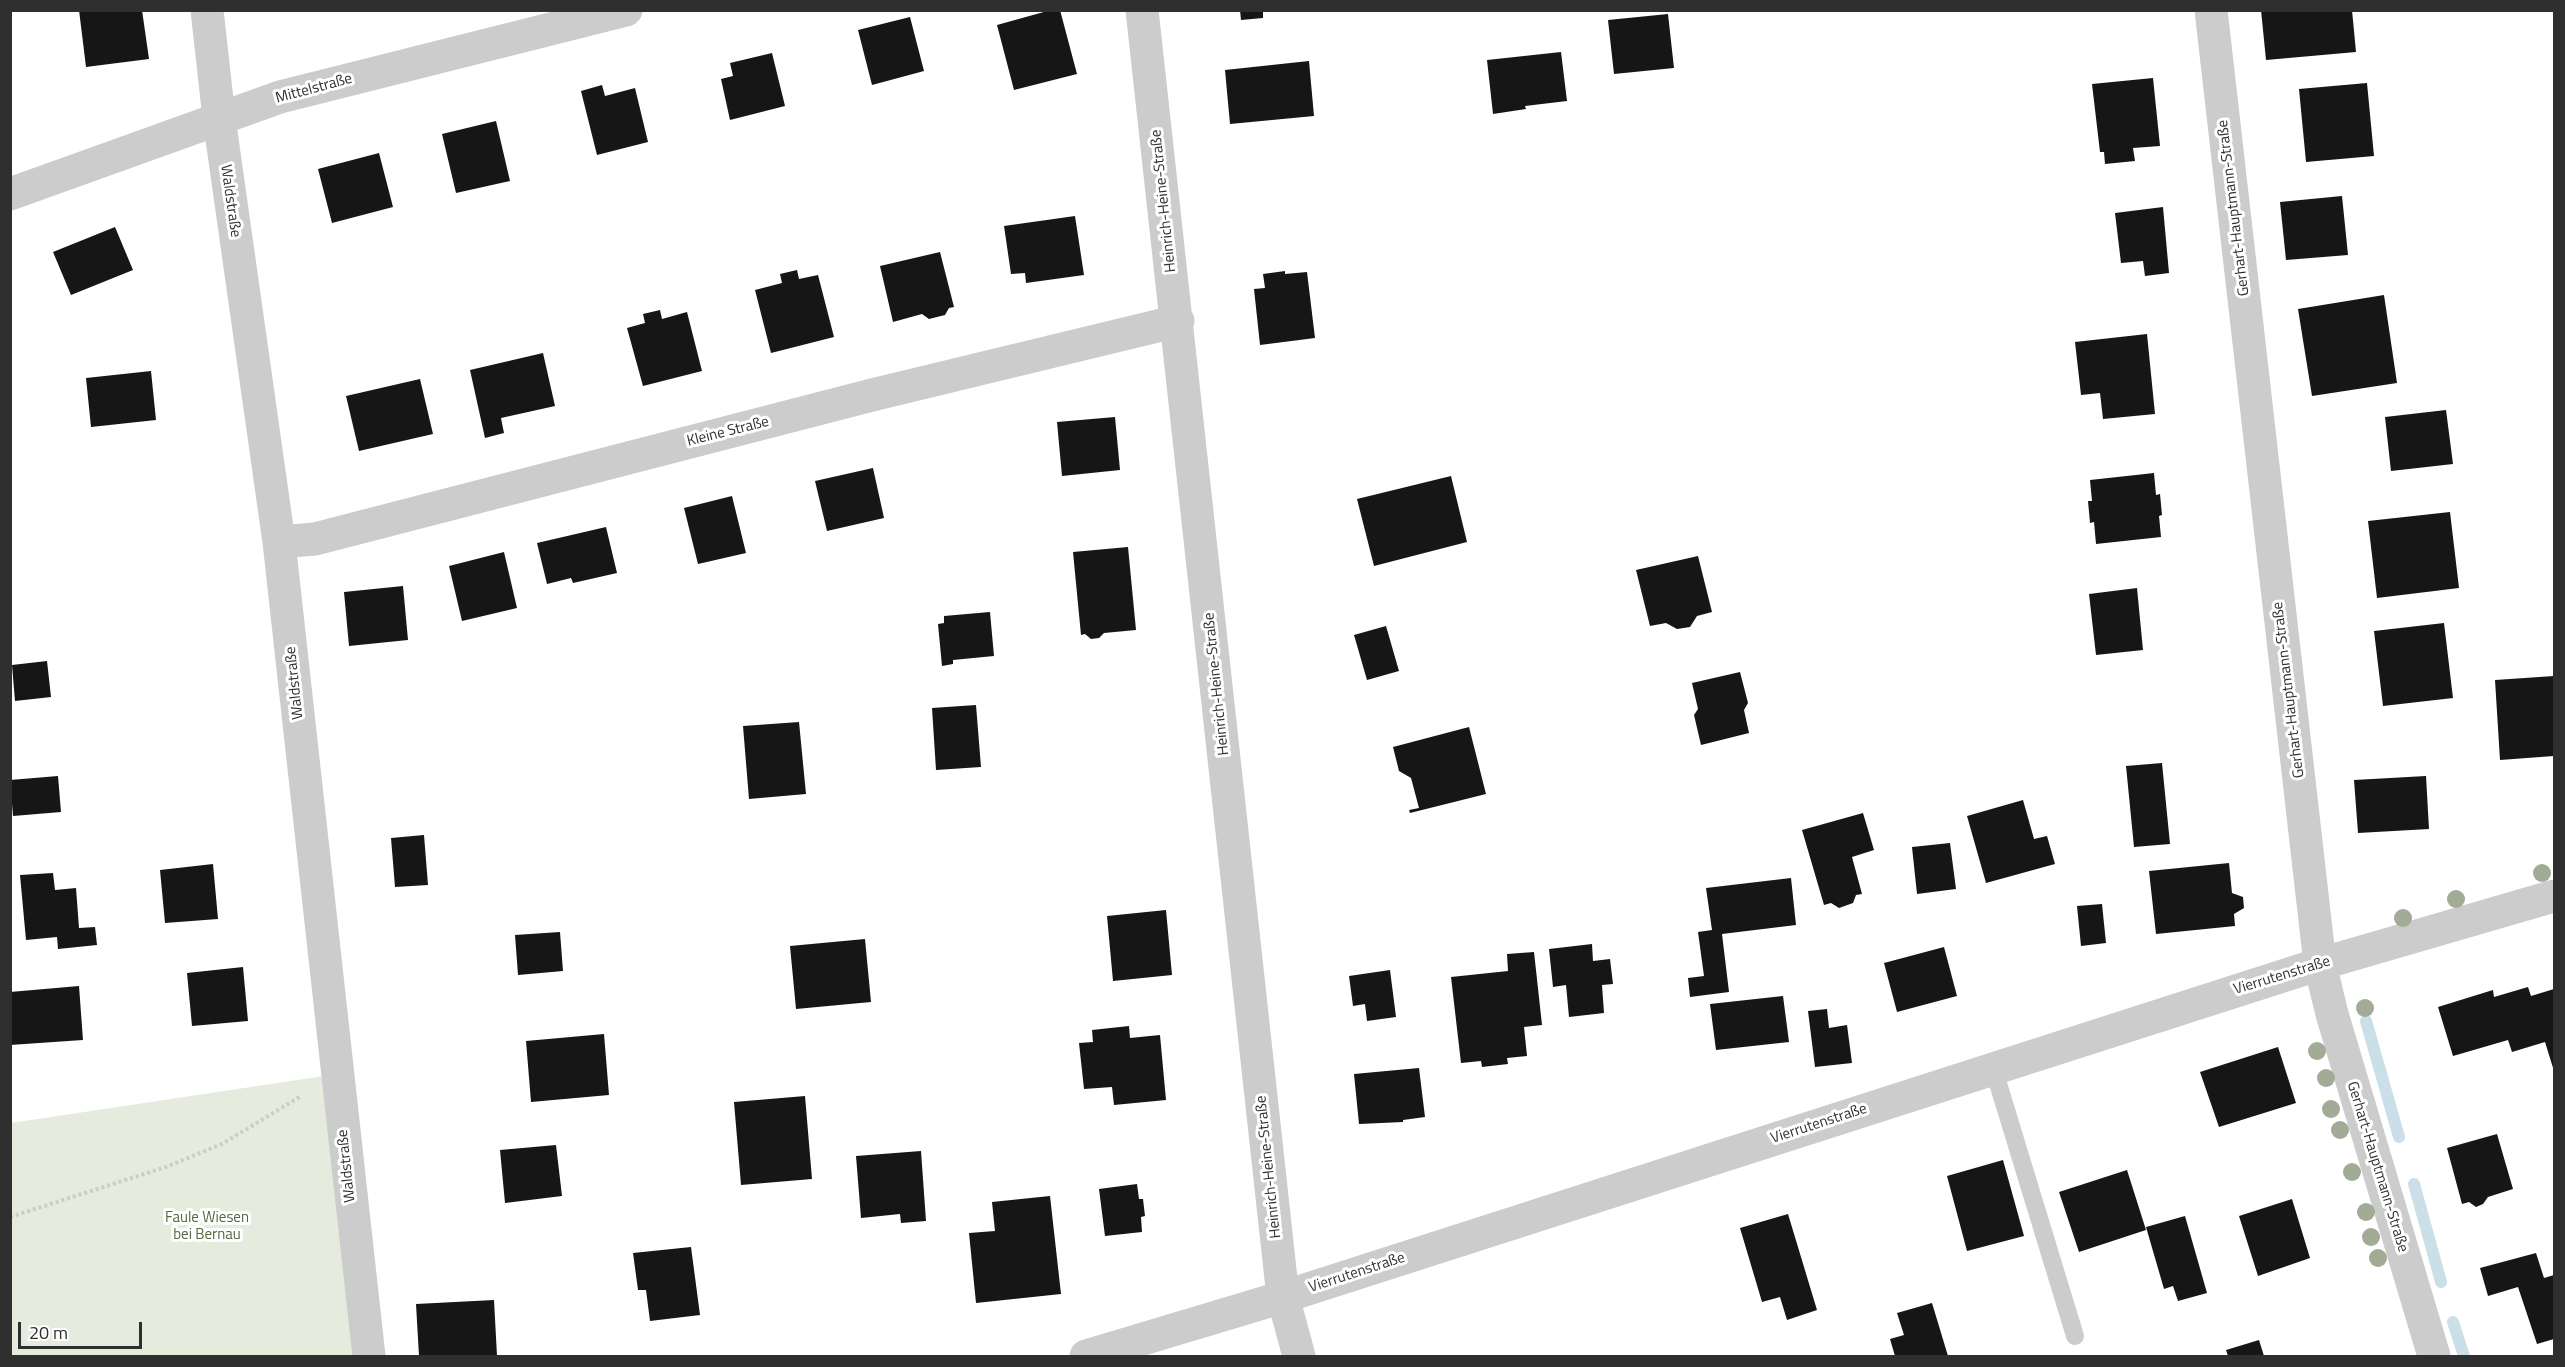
<!DOCTYPE html>
<meta charset="utf-8">
<style>
body{margin:0}
#map{position:relative;width:2565px;height:1367px;overflow:hidden;background:#fff;font-family:"Titillium Web",sans-serif}
canvas{display:block}
.frame{position:absolute;inset:0;border:12px solid #2f2f2f;pointer-events:none}
.scale{position:absolute;left:18px;top:1322px;width:124px;height:27px;box-sizing:border-box;border:3px solid #2f2f2f;border-top:0;padding-left:8px;font-size:18px;line-height:21px;white-space:nowrap;color:#2f2f2f;-webkit-text-stroke:4px #fff;paint-order:stroke}
</style>
<div id="map">
<canvas width="2565" height="1367"></canvas>
<div class="frame"></div>
<div class="scale">20 m</div>
</div>
<script>
const g = document.querySelector('canvas').getContext('2d');
g.lineJoin = 'round';
function paint(path, color) { g.fillStyle = color; g.fill(path, 'evenodd'); }
const poly = rows => new Path2D(rows.map(r => 'M' + r).join(''));
function stroke(path, color, width, dash) { g.strokeStyle = color; g.lineWidth = width; g.lineCap = dash ? 'butt' : 'round'; g.setLineDash(dash || []); g.stroke(path); }
function label(font, color, halo, rows, align = 'center') {
  g.font = font + ' "Titillium Web",sans-serif'; g.lineWidth = 6; g.setLineDash([]); g.textBaseline = 'middle'; g.strokeStyle = halo; g.fillStyle = color; for (const [text, x, y, turn = 0] of rows) {
    g.save(); g.translate(x, y); g.rotate((+turn || 0) * Math.PI / 180); g.textAlign = isNaN(turn) ? turn : align; if (halo) g.strokeText(text, 0, 0); g.fillText(text, 0, 0); g.restore();
  }
}
const green = poly([
 [324,1076,358,1356,11,1356,11,1123]
]);
const stream = poly([
 [2366,1021,2399,1137],
 [2414,1184,2441,1282],
 [2453,1322,2464,1356]
]);
const building = poly([
 [79,10,142,10,149,59,86,67],
 [1051,10,1060,10,1077,74,1014,90,997,25],
 [1240,10,1263,10,1263,18,1241,20],
 [2261,10,2352,10,2356,52,2266,60],
 [1668,14,1674,68,1614,74,1608,20],
 [910,17,924,71,872,85,858,30],
 [1561,52,1567,101,1525,106,1526,109,1493,114,1487,60],
 [772,53,785,106,730,120,721,79,733,76,730,63],
 [1309,61,1314,116,1230,124,1225,70],
 [2153,78,2160,146,2133,148,2135,161,2105,164,2104,152,2100,152,2092,84],
 [2367,83,2374,156,2306,162,2299,89],
 [602,85,605,96,635,88,648,142,597,155,581,91],
 [496,121,510,181,456,193,442,134],
 [379,153,393,207,332,223,318,169],
 [2342,196,2348,255,2286,260,2280,202],
 [2163,207,2169,273,2145,276,2143,261,2121,263,2115,213],
 [1075,216,1084,275,1026,283,1025,273,1011,274,1004,226],
 [115,227,133,270,71,295,53,252],
 [940,252,954,307,949,308,945,315,929,319,922,314,893,322,880,266],
 [797,270,799,279,818,275,834,337,771,353,755,290,782,283,780,274],
 [1285,271,1285,274,1307,272,1315,338,1260,345,1254,289,1265,288,1263,274],
 [2384,295,2397,383,2312,396,2298,309],
 [660,310,662,319,687,312,702,371,643,386,627,328,645,323,643,314],
 [2147,334,2155,414,2103,419,2100,393,2081,395,2075,342],
 [543,353,555,406,501,418,504,433,485,438,470,370],
 [151,371,156,420,91,427,86,378],
 [420,379,433,434,359,451,346,396],
 [2446,410,2453,464,2391,471,2385,417],
 [1115,417,1120,470,1062,476,1057,422],
 [873,468,884,518,827,531,815,481],
 [2154,473,2156,495,2160,494,2162,515,2159,516,2161,537,2096,544,2094,522,2090,523,2088,501,2092,501,2090,480],
 [1451,476,1467,542,1374,566,1357,499],
 [732,496,746,553,698,564,684,508],
 [2450,512,2459,588,2377,598,2368,521],
 [606,527,617,573,573,583,571,578,547,584,537,543],
 [1128,547,1136,630,1104,633,1099,638,1091,639,1085,634,1081,635,1073,552],
 [504,552,517,608,462,621,449,566],
 [1698,556,1712,612,1697,616,1690,627,1677,629,1666,623,1650,626,1636,570],
 [403,586,408,640,349,646,344,592],
 [2137,588,2143,650,2096,655,2089,594],
 [990,612,994,656,953,660,953,664,942,666,938,624,944,623,944,616],
 [2444,623,2453,698,2383,706,2374,631],
 [1386,626,1399,671,1367,680,1354,635],
 [47,661,51,697,15,701,12,665],
 [1740,672,1748,703,1744,710,1749,733,1701,745,1694,715,1698,709,1692,683],
 [2554,676,2554,756,2500,760,2495,680],
 [976,705,981,767,936,770,932,708],
 [799,722,806,794,749,799,743,726],
 [1469,727,1486,794,1410,813,1409,810,1419,808,1411,778,1399,771,1393,747],
 [2162,763,2170,844,2134,847,2126,766],
 [58,776,61,812,13,816,10,780],
 [2426,776,2429,829,2358,833,2354,780],
 [2023,800,2034,839,2047,836,2055,864,1986,883,1967,816],
 [1863,813,1874,850,1852,857,1862,894,1856,895,1853,903,1839,908,1831,903,1824,905,1802,830],
 [424,835,428,885,395,887,391,838],
 [1950,843,1956,889,1917,894,1912,847],
 [2229,863,2232,893,2243,897,2244,908,2234,914,2235,926,2156,934,2149,871],
 [213,864,218,919,165,923,160,870],
 [53,873,55,890,76,888,79,928,95,927,97,945,58,949,57,937,26,940,20,875],
 [1791,878,1796,925,1722,934,1729,992,1690,997,1688,978,1704,976,1698,932,1712,930,1706,888],
 [2102,904,2106,943,2081,946,2077,906],
 [1166,910,1172,975,1113,981,1107,916],
 [560,932,563,971,518,975,515,935],
 [865,939,871,1002,796,1009,790,946],
 [1592,944,1593,961,1610,959,1613,984,1602,985,1604,1013,1569,1017,1566,985,1553,987,1549,949],
 [1944,947,1957,996,1897,1012,1884,963],
 [1534,952,1542,1025,1524,1027,1527,1056,1507,1058,1508,1064,1482,1067,1481,1061,1461,1063,1451,977,1508,971,1507,954],
 [243,967,248,1021,192,1026,187,973],
 [1390,970,1396,1017,1367,1021,1365,1004,1353,1006,1349,976],
 [79,986,83,1040,10,1045,10,992],
 [2528,987,2531,996,2554,989,2554,1071,2545,1042,2512,1052,2508,1040,2453,1056,2438,1007,2493,990,2494,997],
 [1783,996,1789,1042,1716,1050,1710,1004],
 [1827,1009,1829,1028,1847,1025,1852,1063,1815,1067,1808,1011],
 [1129,1026,1130,1038,1160,1035,1166,1100,1114,1105,1112,1087,1084,1089,1079,1043,1093,1042,1092,1030],
 [604,1034,609,1095,531,1102,526,1041],
 [2278,1047,2296,1103,2219,1127,2200,1072],
 [1419,1068,1425,1117,1403,1120,1403,1122,1359,1124,1354,1074],
 [805,1096,812,1179,741,1185,734,1102],
 [2497,1134,2513,1189,2488,1197,2483,1204,2476,1207,2469,1202,2462,1204,2447,1148],
 [556,1145,562,1196,505,1203,500,1150],
 [921,1151,926,1221,901,1223,900,1214,861,1218,856,1156],
 [2003,1160,2024,1236,1967,1251,1947,1176],
 [2127,1170,2146,1230,2079,1252,2059,1192],
 [1137,1184,1139,1199,1143,1199,1145,1216,1141,1217,1142,1232,1105,1236,1099,1189],
 [1050,1196,1061,1294,976,1303,969,1233,995,1231,992,1202],
 [2292,1199,2310,1258,2258,1276,2239,1216],
 [1788,1214,1817,1310,1787,1320,1780,1297,1762,1302,1740,1228],
 [2185,1216,2207,1293,2178,1301,2173,1286,2164,1289,2146,1227],
 [691,1247,700,1315,650,1321,646,1290,638,1290,633,1253],
 [2536,1253,2544,1278,2554,1275,2554,1339,2537,1344,2518,1287,2488,1296,2480,1268],
 [494,1300,497,1356,419,1356,416,1304],
 [1932,1303,1948,1356,1895,1356,1890,1339,1904,1335,1897,1313],
 [2259,1340,2264,1356,2228,1356,2226,1350]
]);
const path = poly([
 [10,1217,166,1167,222,1144,301,1096]
]);
const lane = poly([
 [1993,1067,2075,1336]
]);
const street = poly([
 [207,10,219,118,279,542,369,1356],
 [1142,10,1283,1297,1299,1356],
 [2211,10,2320,964,2332,1014,2434,1356],
 [10,194,280,97,626,10],
 [279,542,315,539,872,395,1178,321],
 [1086,1356,1283,1297,2320,964,2554,896]
]);
const trees = [
 [2542,873],
 [2456,899],
 [2403,918],
 [2365,1008],
 [2317,1051],
 [2326,1078],
 [2331,1109],
 [2340,1130],
 [2352,1172],
 [2366,1212],
 [2371,1237],
 [2378,1258]
];
const streetNames = [
 ["Mittelstraße",314,89,-15],
 ["Waldstraße",230,201,82],
 ["Heinrich-Heine-Straße",1164,201,-96],
 ["Gerhart-Hauptmann-Straße",2234,208,-97],
 ["Kleine Straße",728,432,-14],
 ["Waldstraße",295,683,-96],
 ["Heinrich-Heine-Straße",1217,684,-96],
 ["Gerhart-Hauptmann-Straße",2289,690,-97],
 ["Vierrutenstraße",2282,976,-17],
 ["Vierrutenstraße",1819,1124,-18],
 ["Waldstraße",347,1166,-96],
 ["Heinrich-Heine-Straße",1269,1167,-96],
 ["Gerhart-Hauptmann-Straße",2377,1167,73],
 ["Vierrutenstraße",1357,1273,-18]
];
const parkNames = [
 ["Faule Wiesen",207,1218],
 ["bei Bernau",207,1235]
];
paint(green, '#e5ebdd');
stroke(stream, '#cbdfe9', 12);
paint(building, '#161616');
stroke(path, '#ccc', 4, [3, 3]);
stroke(lane, '#ccc', 18);
stroke(street, '#ccc', 33);
g.fillStyle = '#a1ab95';
for (const [x, y] of trees) { g.beginPath(); g.arc(x, y, 9, 0, 2 * Math.PI); g.fill(); }
label('15px', '#2f2f2f', '#fff', streetNames);
label('15px', '#54673f', '#fff', parkNames);
</script>
